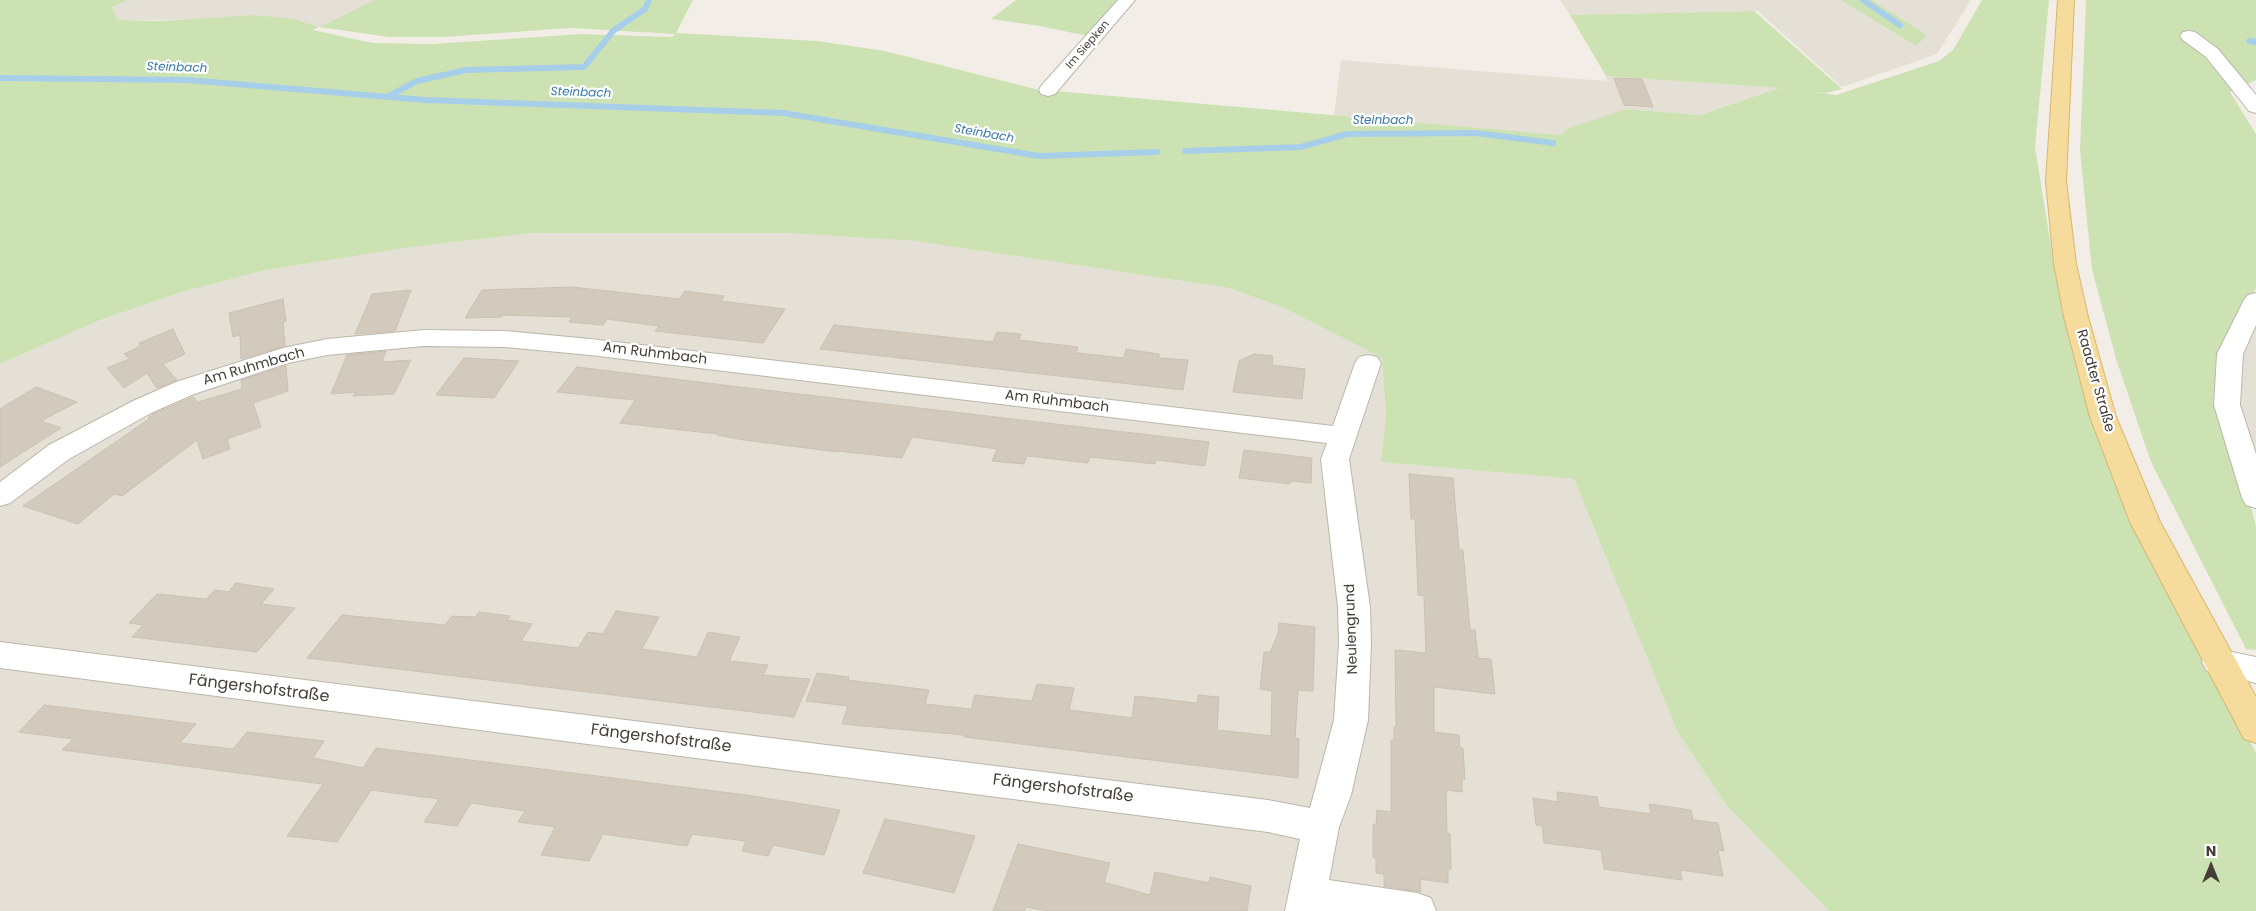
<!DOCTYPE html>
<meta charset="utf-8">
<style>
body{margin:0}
#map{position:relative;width:2256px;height:911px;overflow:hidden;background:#f2eee7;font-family:Poppins,sans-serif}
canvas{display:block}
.north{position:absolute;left:2186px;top:841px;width:50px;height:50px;-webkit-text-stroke:4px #fff;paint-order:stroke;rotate:0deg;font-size:14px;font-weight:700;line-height:20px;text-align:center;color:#443e36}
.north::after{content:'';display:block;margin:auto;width:18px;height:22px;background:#443e36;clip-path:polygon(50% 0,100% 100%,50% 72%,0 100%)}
</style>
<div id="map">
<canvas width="2256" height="911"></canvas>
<div class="north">N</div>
</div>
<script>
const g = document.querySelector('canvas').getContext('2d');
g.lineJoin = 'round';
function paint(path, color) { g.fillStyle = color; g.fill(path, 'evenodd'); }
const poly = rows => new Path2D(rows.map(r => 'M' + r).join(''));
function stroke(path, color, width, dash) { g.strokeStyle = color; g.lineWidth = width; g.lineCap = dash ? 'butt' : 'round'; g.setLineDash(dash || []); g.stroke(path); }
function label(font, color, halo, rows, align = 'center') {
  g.font = font + ' Poppins,sans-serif'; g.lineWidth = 4.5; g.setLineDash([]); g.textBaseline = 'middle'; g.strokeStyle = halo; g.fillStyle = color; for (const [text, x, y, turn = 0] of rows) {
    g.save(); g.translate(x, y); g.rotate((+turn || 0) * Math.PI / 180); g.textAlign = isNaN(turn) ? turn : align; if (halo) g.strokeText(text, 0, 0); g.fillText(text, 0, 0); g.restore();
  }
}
const residential = poly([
 [128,0,374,0,319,27,294,19,118,20,112,7],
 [1560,0,1971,0,1937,54,1842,87,1758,11,1570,15],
 [1341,60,1606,81,1606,76,1779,88,1700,115,1626,109,1569,128,1561,135,1334,116],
 [599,232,786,233,915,241,1229,288,1284,308,1382,358,1386,416,1382,462,1574,479,1677,731,1727,806,1829,911,0,911,0,364,100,320,179,293,261,271,411,247,533,233],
 [2256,311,2256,482,2233,407,2232,355]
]);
const green = poly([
 [0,0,128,0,112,7,118,20,160,21,255,15,294,19,319,27,374,0,693,0,676,33,817,41,885,51,1047,92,1055,91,1561,135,1569,128,1626,109,1700,115,1779,88,1606,76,1570,15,1754,11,1842,89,1826,93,1813,92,1836,95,1939,61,1953,50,1982,0,2049,0,2035,147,2053,259,2096,418,2204,658,2256,753,2256,911,1829,911,1727,806,1677,731,1574,479,1381,462,1386,416,1382,358,1284,308,1229,288,915,241,786,233,533,233,411,247,261,271,179,293,100,320,0,364],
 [319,27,389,37,445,37,570,28,675,34,672,37,582,34,433,44,372,43,313,30],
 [1016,0,1127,0,1092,37,1040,26,991,19],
 [1841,0,1872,0,1927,35,1916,46],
 [2086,0,2256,0,2256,80,2230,92,2256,134,2256,288,2226,351,2240,462,2256,527,2256,650,2246,649,2151,462,2117,362,2092,270,2080,151]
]);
const stream = poly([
 [1863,0,1900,25],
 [2249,41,2256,42],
 [0,78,188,80,425,100,783,113,1039,156,1157,152],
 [387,97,417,81,466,70,584,67,613,31,645,9,649,0],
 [1185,151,1301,147,1347,134,1476,133,1553,143]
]);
const building = poly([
 [1614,78,1642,79,1653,107,1624,105,1614,78],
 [572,287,679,299,685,291,724,296,721,301,785,309,763,343,655,331,659,326,607,319,603,325,569,322,572,317,503,315,501,317,465,318,482,290,572,287],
 [411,290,395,331,355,334,372,294,411,290],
 [283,299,286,321,283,322,285,346,241,359,240,335,233,337,229,313,283,299],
 [834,325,993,342,997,332,1021,334,1019,340,1078,347,1076,353,1124,358,1126,349,1159,354,1159,358,1188,360,1183,390,820,349,834,325],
 [173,329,185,354,163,364,177,380,157,388,147,373,124,388,107,368,129,359,124,354,135,349,140,345,139,343,173,329],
 [386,351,382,362,411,360,394,394,353,396,356,392,331,394,347,355,386,351],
 [1254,354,1273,356,1272,365,1305,369,1302,399,1233,392,1239,361,1254,354],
 [464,358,519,361,494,398,436,395,464,358],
 [286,366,288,391,253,403,261,427,227,439,230,449,203,459,197,440,122,496,114,494,78,524,23,506,149,419,148,418,153,414,193,397,198,402,242,389,241,380,286,366],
 [577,367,748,388,1209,442,1205,466,1156,460,1155,464,1090,457,1088,463,1027,456,1024,464,992,461,997,449,912,437,902,458,838,451,838,452,744,440,717,435,718,434,620,423,635,400,557,392,577,367],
 [36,387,77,402,41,421,61,428,0,467,0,409,36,387],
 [1244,450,1312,458,1311,483,1290,481,1290,484,1239,478,1244,450],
 [1409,474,1453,478,1459,549,1463,550,1470,630,1475,630,1478,658,1491,659,1495,694,1434,687,1434,732,1459,735,1460,748,1463,748,1465,780,1462,779,1462,792,1446,790,1447,833,1450,834,1451,869,1448,869,1448,883,1420,879,1421,892,1384,886,1384,874,1376,873,1376,858,1373,857,1373,824,1376,825,1377,810,1391,812,1391,740,1394,740,1394,727,1396,727,1395,650,1426,653,1424,596,1418,595,1415,519,1411,519,1409,474],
 [236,583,274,589,261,604,295,608,257,652,132,637,143,625,129,623,157,594,206,599,215,590,228,592,236,583],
 [616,611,659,617,642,649,697,657,708,632,740,637,729,661,768,665,763,675,810,679,794,717,307,658,342,615,445,625,452,616,475,617,479,612,510,616,507,620,532,624,521,641,578,648,588,632,603,634,616,611],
 [1279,623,1315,627,1313,691,1298,690,1295,738,1299,739,1298,778,964,737,964,735,842,724,848,706,806,701,817,673,849,677,848,680,929,690,925,704,971,709,975,695,1032,701,1037,684,1074,688,1069,710,1132,718,1135,696,1197,703,1198,695,1219,697,1217,730,1271,736,1272,691,1260,689,1264,652,1270,652,1278,634,1279,623],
 [44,705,196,724,180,743,233,749,247,732,324,741,313,758,363,768,376,748,746,795,840,810,824,855,773,845,768,856,742,851,746,841,692,834,687,846,603,834,589,861,541,855,555,827,518,822,525,811,471,803,457,826,424,822,439,799,371,790,337,842,287,836,323,784,62,750,73,739,19,732,44,705],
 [1557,792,1597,797,1599,807,1651,814,1649,804,1691,810,1693,820,1718,823,1724,851,1718,850,1723,876,1680,870,1682,880,1604,869,1601,850,1544,843,1542,826,1536,825,1533,798,1558,802,1557,792],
 [885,819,975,836,954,893,863,873,885,819],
 [1018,844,1110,863,1104,882,1150,895,1155,872,1209,883,1210,877,1251,886,1247,911,1048,911,1026,907,1024,911,993,911,1018,844]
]);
const minor = poly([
 [1118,0,1135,0,1055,94,1048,96,1041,94,1039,90,1041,86,1118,0],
 [2189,31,2195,32,2218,49,2256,95,2256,113,2249,111,2206,57,2183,40,2180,36,2183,32,2189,31],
 [2256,293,2256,325,2243,354,2240,405,2256,454,2256,508,2246,505,2242,498,2214,405,2217,354,2244,300,2248,295,2256,293],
 [424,330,505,331,590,339,1333,426,1355,363,1359,357,1368,355,1377,357,1381,363,1349,459,1370,607,1371,643,1368,720,1351,795,1339,827,1329,880,1417,893,1431,898,1436,911,1285,911,1300,839,1268,832,0,668,0,642,1268,800,1310,808,1334,720,1339,643,1338,607,1321,459,1327,443,590,355,505,347,424,346,327,355,288,363,194,394,151,413,69,459,10,503,0,506,0,482,49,445,133,401,176,382,283,348,327,339,424,330],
 [2218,649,2256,657,2256,683,2207,671,2202,662,2207,653,2218,649]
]);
const major = poly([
 [2058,0,2074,0,2066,181,2076,264,2088,317,2116,417,2160,522,2256,697,2256,743,2244,739,2130,522,2090,417,2064,317,2054,264,2046,181,2058,0]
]);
const farStreetnames = [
 ["Im Siepken",1088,45,-49]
];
const farWaternames = [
 ["Steinbach",177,68,2],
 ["Steinbach",581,93,2],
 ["Steinbach",1383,121],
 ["Steinbach",984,134,10]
];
const streetNames = [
 ["Am Ruhmbach",655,354,7],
 ["Am Ruhmbach",254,367,-16],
 ["Raadter Straße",2095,381,74],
 ["Am Ruhmbach",1057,402,7],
 ["Neulengrund",1352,629,-92]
];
const nearStreetnames = [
 ["Fängershofstraße",259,689,7],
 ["Fängershofstraße",661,739,7],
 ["Fängershofstraße",1063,789,7]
];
paint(residential, '#e5e0d5');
paint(green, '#cde2b3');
stroke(stream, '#a8cfe9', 6);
paint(building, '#d2cabd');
stroke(building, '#ccc1b1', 1);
stroke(minor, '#bcb6aa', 2);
stroke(major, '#d8b76e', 2);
paint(minor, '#fff');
paint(major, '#f5db9c');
label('11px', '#443e36', '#fff', farStreetnames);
label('italic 12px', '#3a79a6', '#fff', farWaternames);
label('14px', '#443e36', '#fff', streetNames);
label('16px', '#443e36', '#fff', nearStreetnames);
</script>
